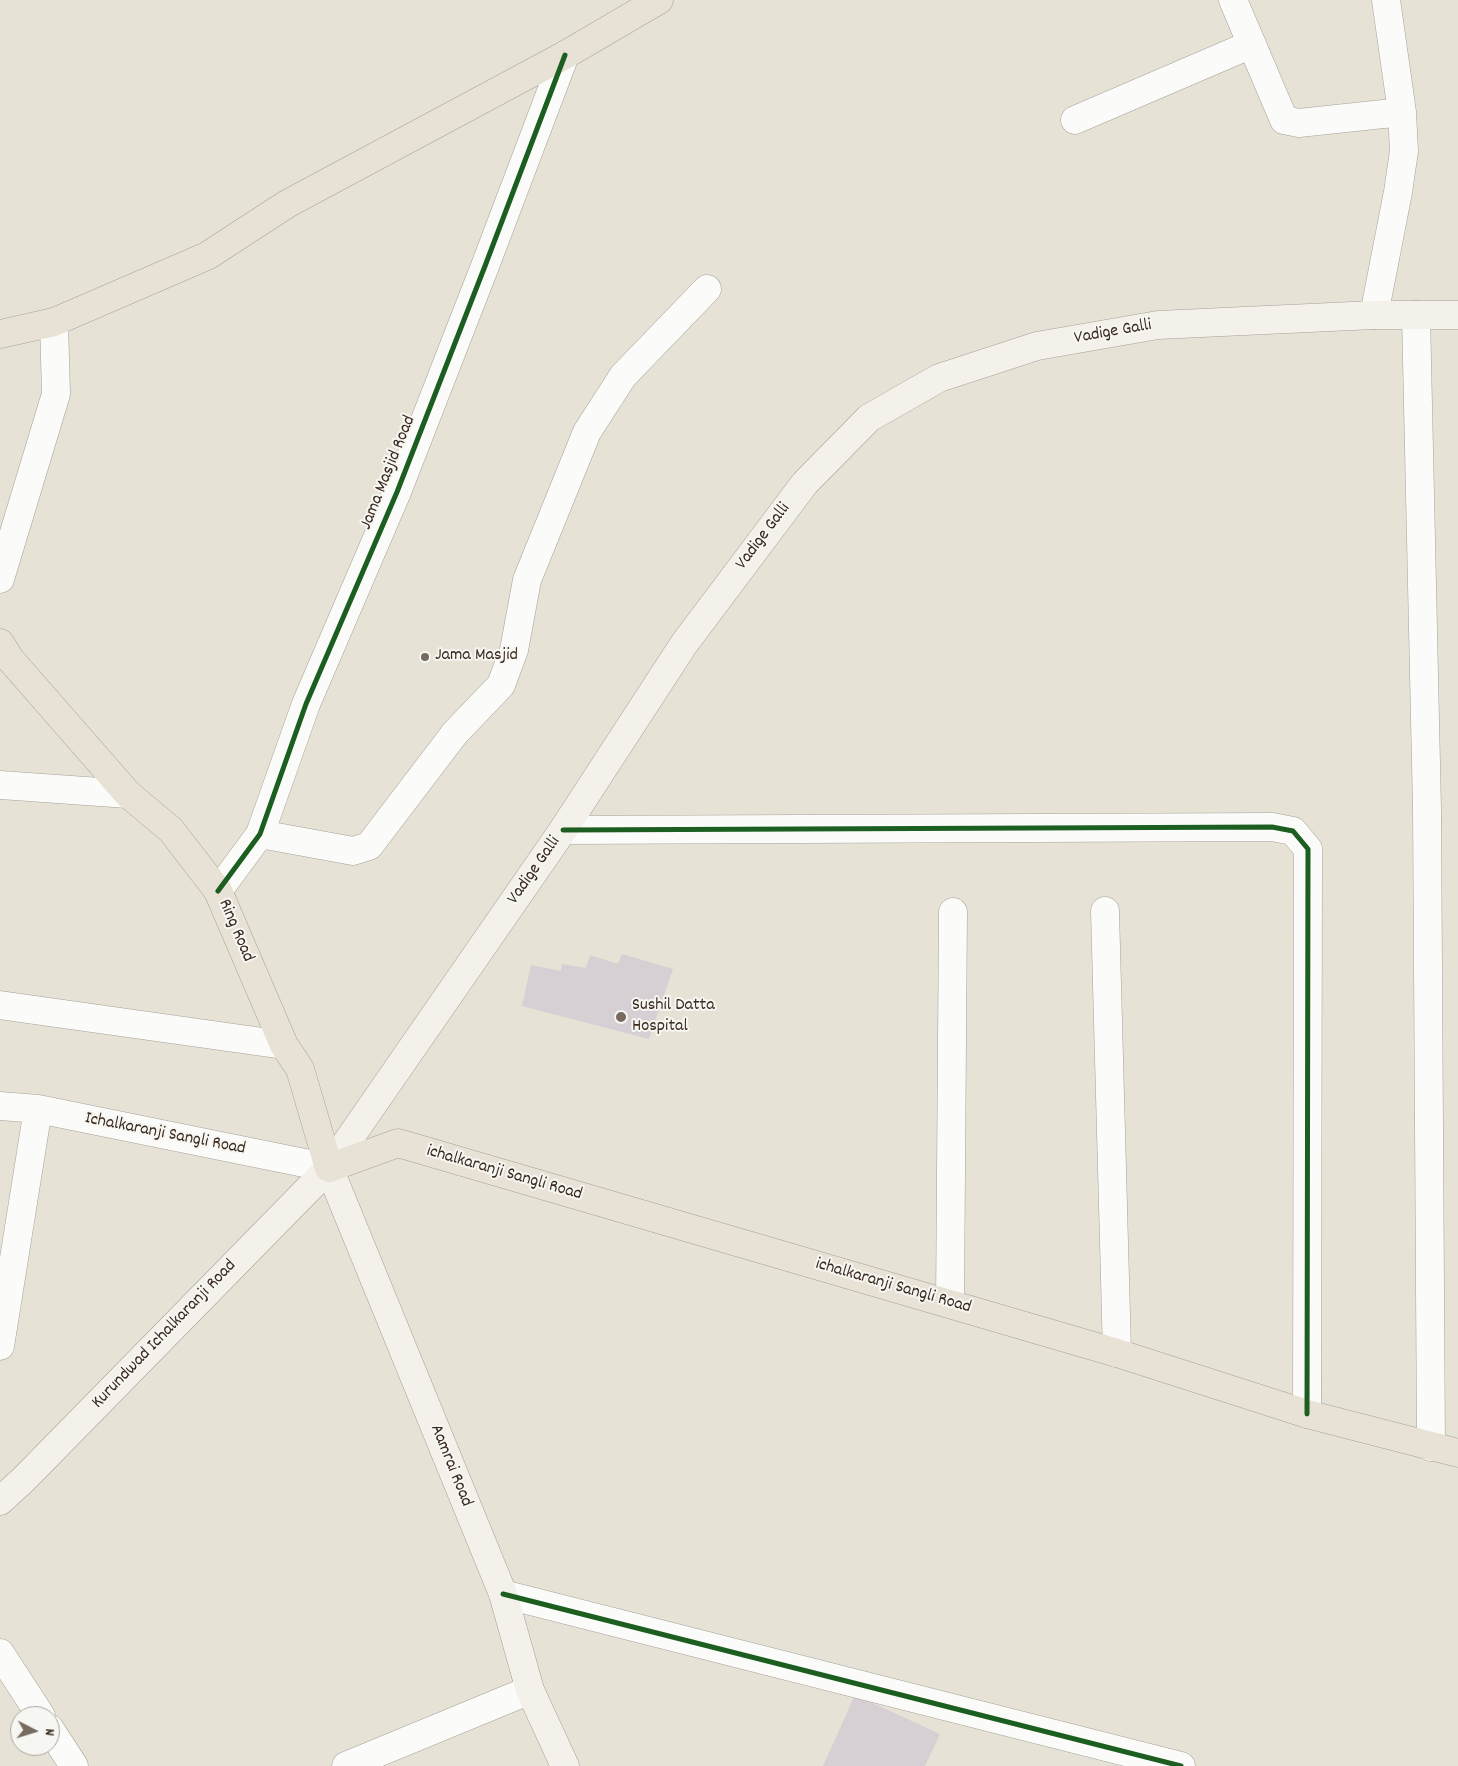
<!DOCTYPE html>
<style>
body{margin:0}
#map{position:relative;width:1458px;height:1766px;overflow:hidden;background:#e7e2d6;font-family:Dekko,sans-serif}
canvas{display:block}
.north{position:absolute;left:10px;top:1706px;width:50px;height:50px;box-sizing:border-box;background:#f6f6f2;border:1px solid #aba49d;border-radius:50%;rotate:95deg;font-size:14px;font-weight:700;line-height:20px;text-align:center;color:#3b2a1e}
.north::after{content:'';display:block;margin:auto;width:18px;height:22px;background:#776a5e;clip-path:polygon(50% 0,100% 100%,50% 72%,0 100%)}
</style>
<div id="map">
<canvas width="1458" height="1766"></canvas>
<div class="north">N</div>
</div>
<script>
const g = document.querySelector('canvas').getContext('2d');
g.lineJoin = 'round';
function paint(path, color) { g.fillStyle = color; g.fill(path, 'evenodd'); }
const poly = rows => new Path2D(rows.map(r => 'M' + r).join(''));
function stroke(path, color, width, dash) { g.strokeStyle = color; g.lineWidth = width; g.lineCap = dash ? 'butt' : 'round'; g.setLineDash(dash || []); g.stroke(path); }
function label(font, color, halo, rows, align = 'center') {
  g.font = font + ' Dekko,sans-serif'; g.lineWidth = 4; g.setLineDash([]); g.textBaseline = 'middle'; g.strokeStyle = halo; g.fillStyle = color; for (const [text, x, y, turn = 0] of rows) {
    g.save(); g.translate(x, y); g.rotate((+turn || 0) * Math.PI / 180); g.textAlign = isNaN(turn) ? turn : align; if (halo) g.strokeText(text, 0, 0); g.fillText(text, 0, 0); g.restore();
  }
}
const building = poly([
 [622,954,673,969,649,1039,522,1006,531,965,561,971,562,964,586,968,590,955,618,964],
 [855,1695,940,1734,925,1766,823,1766]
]);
const minor = poly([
 [1233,0,1284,120,1299,123,1402,112],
 [1075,120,1252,44],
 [1374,315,1398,192,1404,151,1402,112,1386,0],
 [1416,315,1427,809,1431,1447],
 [0,579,56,394,54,322],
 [0,785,128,794],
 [563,830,1272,827,1293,831,1308,849,1307,1414],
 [260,834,353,851,369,846,455,733,501,685,514,650,527,580,587,432,623,376,707,289],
 [218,891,260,834,306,704,397,492,485,266,565,55],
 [1105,911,1117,1353],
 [0,1005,284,1045],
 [0,1106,38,1109,329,1168],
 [950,1303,953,912],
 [0,1346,38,1109],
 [503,1594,1181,1766],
 [0,1653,41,1716],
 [50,1729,74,1766],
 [346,1766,530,1690]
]);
const secondary = poly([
 [329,1168,503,1594,530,1690,565,1766],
 [0,1501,23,1480,329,1168,563,830,684,644,805,483,869,418,939,378,1037,346,1158,325,1374,315,1458,315]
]);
const primary = poly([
 [0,334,54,322,207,256,287,204,565,55,659,0],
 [0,643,10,659,128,794,171,830,218,891,284,1045,300,1069,329,1168,398,1143,1117,1353,1307,1414,1458,1453]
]);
const cycleway = poly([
 [563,830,1272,827,1293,831,1308,849,1307,1414],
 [218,891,260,834,306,704,397,492,485,266,565,55],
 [503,1594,1181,1766]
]);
const markers = [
 [425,657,5,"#776a5e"],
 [621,1017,6,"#776a5e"]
];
const streetNames = [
 ["Vadige Galli",1113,333,-10],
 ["Jama Masjid Road",389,473,-68],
 ["Vadige Galli",764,537,-53],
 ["Vadige Galli",535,871,-55],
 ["Ring Road",235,931,67],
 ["Ichalkaranji Sangli Road",165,1135,11],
 ["ichalkaranji Sangli Road",504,1174,16],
 ["ichalkaranji Sangli Road",893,1287,16],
 ["Kurundwad Ichalkaranji Road",165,1335,-46],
 ["Aamrai Road",450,1466,68]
];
const poiNames = [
 ["Jama Masjid",435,657],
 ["Sushil Datta",632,1007],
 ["Hospital",632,1028]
];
paint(building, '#d6cfd3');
stroke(minor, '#a6a198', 29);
stroke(secondary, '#a6a198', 29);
stroke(primary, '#a6a198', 29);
stroke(minor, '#fbfbf9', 28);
stroke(secondary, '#f4f0ea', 28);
stroke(primary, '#e8e1d5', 28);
stroke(cycleway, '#1b5e20', 5);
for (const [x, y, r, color] of markers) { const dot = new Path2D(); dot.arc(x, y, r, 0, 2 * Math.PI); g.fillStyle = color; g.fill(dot); stroke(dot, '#f6f6f2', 2); }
label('18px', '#3b2a1e', '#f6f6f2', streetNames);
label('18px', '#3b2a1e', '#f6f6f2', poiNames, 'left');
</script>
